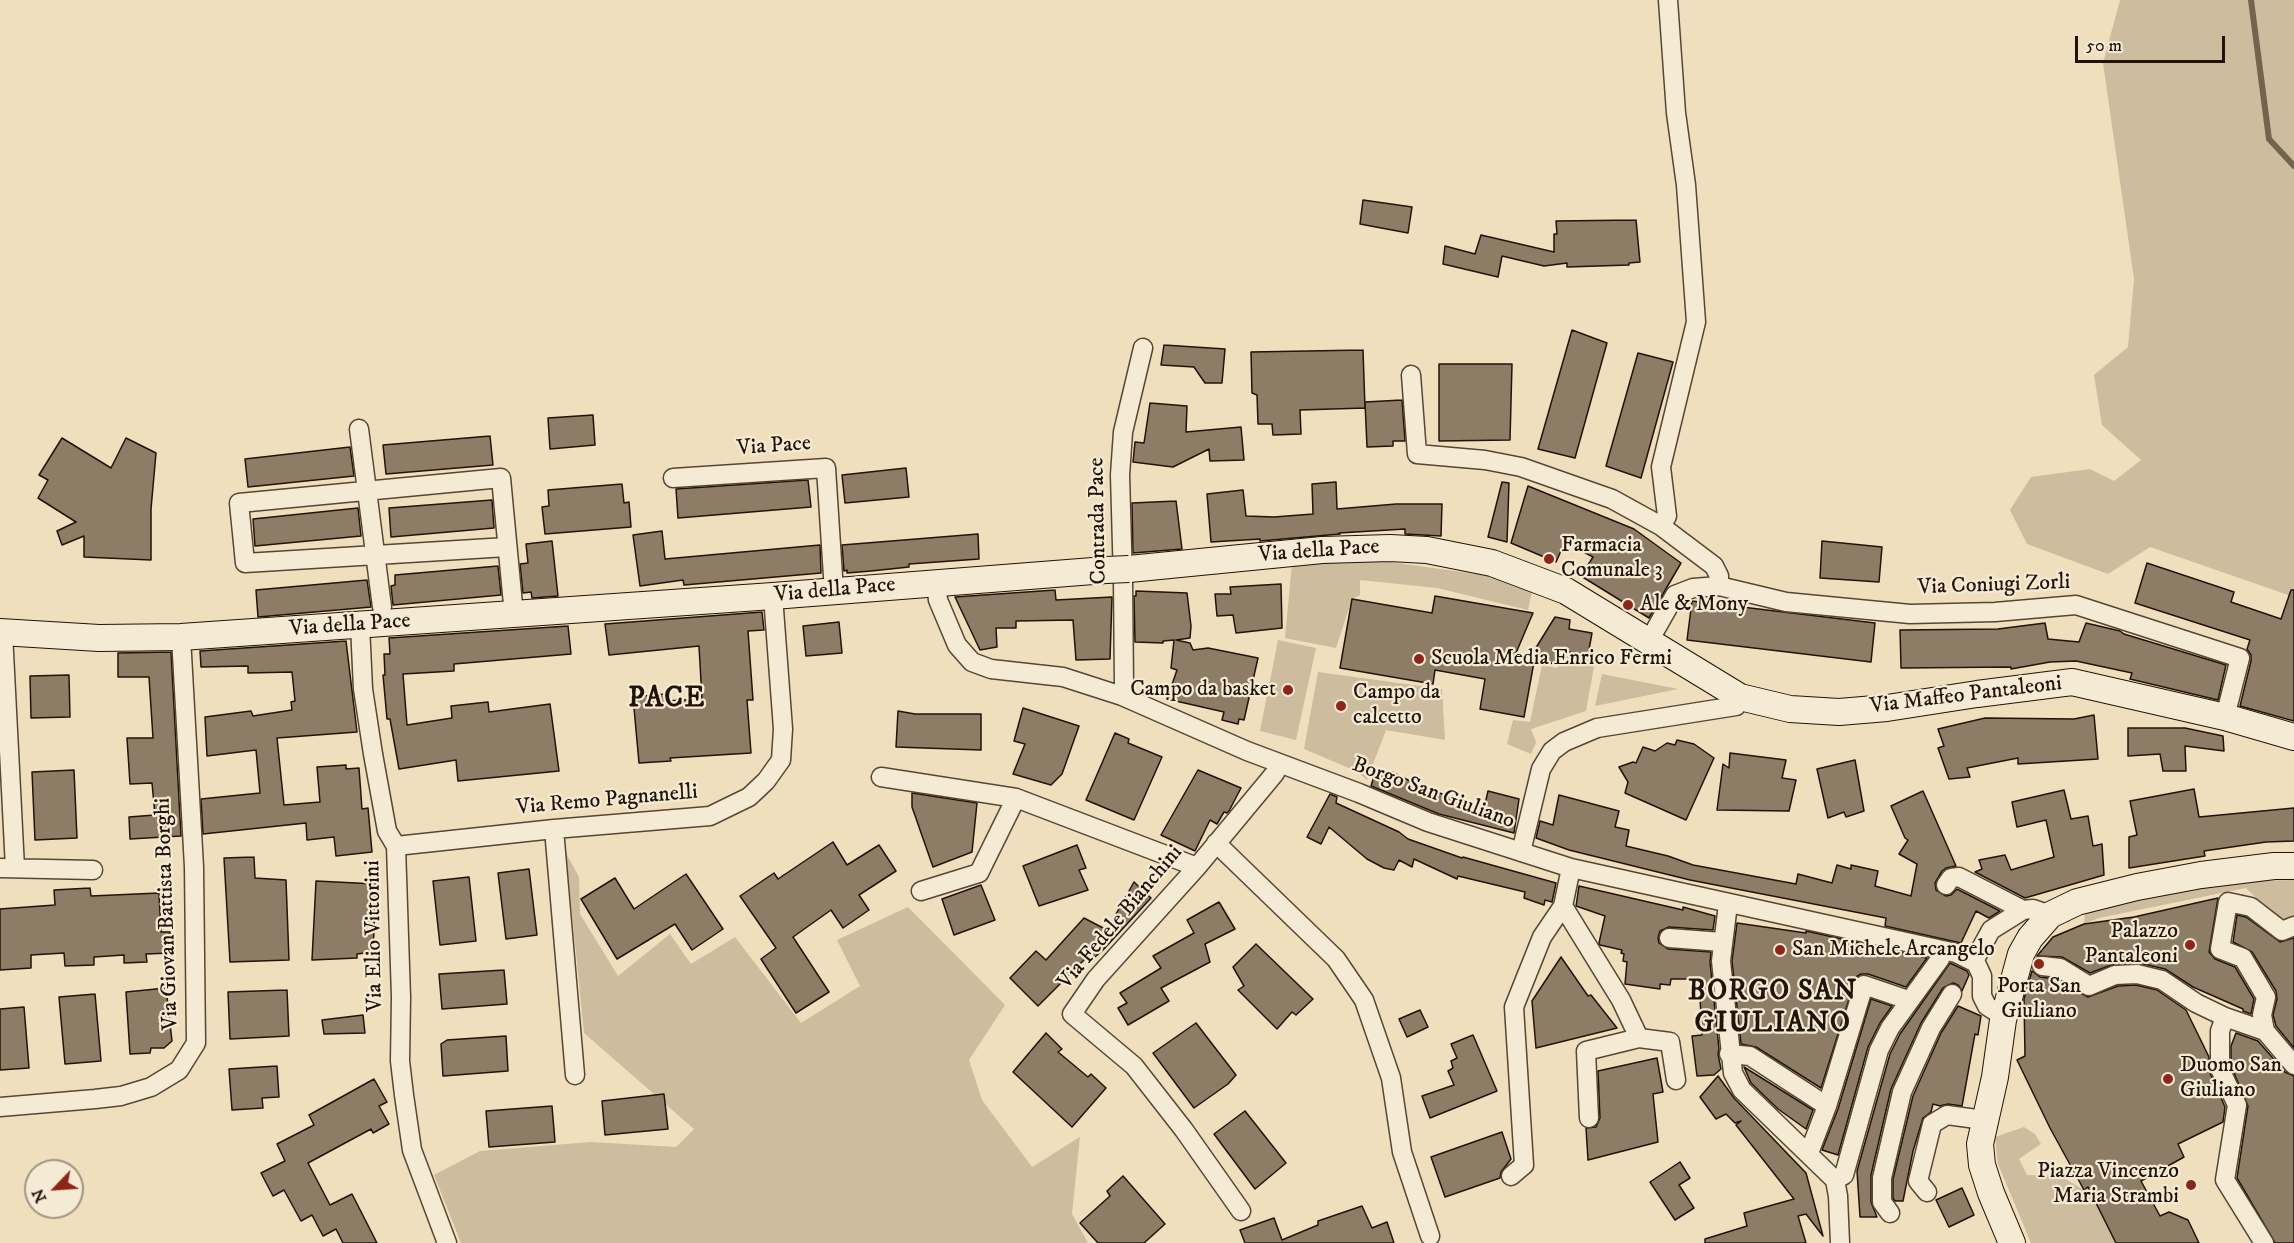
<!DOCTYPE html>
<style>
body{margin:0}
#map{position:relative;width:2294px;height:1243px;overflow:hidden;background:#f0dfbc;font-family:"IM FELL DW Pica",serif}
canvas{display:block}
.north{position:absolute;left:24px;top:1159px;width:60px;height:60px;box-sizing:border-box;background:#f5ead3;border:2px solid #a19482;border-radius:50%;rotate:245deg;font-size:16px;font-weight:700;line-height:24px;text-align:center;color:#221308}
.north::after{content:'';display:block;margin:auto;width:21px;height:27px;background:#8f2418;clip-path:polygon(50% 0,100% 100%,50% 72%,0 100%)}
.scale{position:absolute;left:2075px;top:36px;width:150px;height:27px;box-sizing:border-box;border:3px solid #221308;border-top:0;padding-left:8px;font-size:18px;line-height:21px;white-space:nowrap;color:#221308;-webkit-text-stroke:4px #f5ead3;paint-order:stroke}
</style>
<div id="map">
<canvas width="2294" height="1243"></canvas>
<div class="north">N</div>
<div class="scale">50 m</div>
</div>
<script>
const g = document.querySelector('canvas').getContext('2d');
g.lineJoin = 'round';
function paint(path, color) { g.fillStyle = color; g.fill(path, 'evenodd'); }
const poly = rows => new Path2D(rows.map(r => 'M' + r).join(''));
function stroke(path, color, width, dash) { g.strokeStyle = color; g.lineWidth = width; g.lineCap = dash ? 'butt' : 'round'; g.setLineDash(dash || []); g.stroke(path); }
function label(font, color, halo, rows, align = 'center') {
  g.font = font + ' "IM FELL DW Pica",serif'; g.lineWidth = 4.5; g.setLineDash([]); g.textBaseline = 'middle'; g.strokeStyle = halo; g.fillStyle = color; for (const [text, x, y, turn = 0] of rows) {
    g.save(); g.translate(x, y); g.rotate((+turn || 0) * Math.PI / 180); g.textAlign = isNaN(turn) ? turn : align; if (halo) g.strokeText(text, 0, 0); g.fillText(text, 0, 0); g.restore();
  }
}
const green = poly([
 [2120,0,2294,0,2294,597,2150,547,2108,574,2027,544,2010,510,2031,477,2090,469,2114,481,2141,460,2102,425,2094,375,2128,347,2134,279,2103,63],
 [1361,558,1534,582,1528,610,1437,588,1360,580,1360,595,1352,599,1336,648,1285,638,1292,564],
 [1278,640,1316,648,1296,740,1260,731],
 [1561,655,1595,661,1586,711,1531,729,1536,742,1531,754,1507,744,1513,720,1530,722,1542,665,1557,668],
 [1318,672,1442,689,1445,740,1386,730,1367,780,1356,771,1304,749],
 [1602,674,1678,689,1595,706],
 [566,853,579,877,580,914,618,976,670,934,691,964,735,937,801,1023,860,986,837,940,908,907,1005,1005,969,1060,982,1100,1032,1167,1080,1137,1072,1214,1088,1243,461,1243,434,1175,480,1151,591,1142,676,1147,694,1129,584,1033],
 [2294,880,2294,919,2283,924,2246,888,2099,918,2084,924,2085,913,2163,894,2252,881],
 [2024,1127,2035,1134,2041,1144,2019,1159,2027,1175,2061,1176,2084,1190,2088,1187,2116,1242,2114,1243,2031,1243,1998,1164,1995,1137]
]);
const stream = poly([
 [2251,0,2269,139,2294,166]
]);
const building = poly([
 [1363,200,1412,207,1408,233,1360,224,1363,200],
 [1636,220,1640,262,1629,263,1629,265,1567,267,1567,263,1544,266,1502,256,1498,277,1443,264,1445,246,1475,254,1481,235,1554,252,1554,234,1557,234,1556,221,1636,220],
 [1572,330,1607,343,1575,458,1538,449,1572,330],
 [1164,345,1225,349,1222,383,1205,383,1194,367,1161,365,1164,345],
 [1363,350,1365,408,1300,410,1301,434,1273,435,1272,424,1258,424,1257,395,1252,393,1251,352,1363,350],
 [1638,353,1673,362,1641,478,1606,466,1638,353],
 [1439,364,1512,364,1510,440,1439,441,1439,364],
 [1402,400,1405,441,1393,441,1393,446,1367,447,1365,402,1402,400],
 [1150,403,1187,406,1186,432,1241,427,1244,460,1210,461,1209,449,1173,467,1133,462,1135,442,1144,443,1150,403],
 [593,415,595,445,550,449,548,418,593,415],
 [490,436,493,465,386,474,383,445,490,436],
 [62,438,111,468,126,438,156,453,151,509,151,560,84,557,84,536,62,545,57,531,76,522,38,498,48,480,39,475,62,438],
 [350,447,354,476,248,487,245,459,350,447],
 [906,468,909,497,845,503,842,475,906,468],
 [808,480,811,507,678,518,676,489,808,480],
 [1336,482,1337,509,1396,504,1442,504,1441,536,1405,534,1405,529,1339,533,1340,534,1260,541,1260,539,1211,542,1207,494,1243,490,1246,516,1274,517,1313,514,1312,484,1336,482],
 [1502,482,1509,483,1507,542,1488,537,1502,482],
 [622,484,624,503,629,502,631,527,545,534,542,507,549,506,548,490,622,484],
 [1528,486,1634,529,1681,563,1649,618,1581,576,1593,557,1565,542,1556,562,1511,543,1528,486],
 [492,500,494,528,391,537,389,508,492,500],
 [1176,501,1182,549,1133,553,1132,503,1176,501],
 [358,508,361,536,255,546,253,519,358,508],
 [662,531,665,559,820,545,821,573,684,585,683,580,640,586,633,535,662,531],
 [978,534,979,559,909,564,909,567,871,571,847,573,847,570,844,571,842,545,978,534],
 [552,541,558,596,532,598,531,592,523,593,520,564,528,563,526,544,552,541],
 [1822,541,1882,547,1879,582,1820,578,1822,541],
 [2147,563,2234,592,2231,602,2281,619,2291,590,2294,590,2294,721,2240,706,2251,661,2251,655,2247,649,2250,640,2135,603,2147,563],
 [498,566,501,595,393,605,391,586,395,585,395,575,498,566],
 [367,580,371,607,258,617,256,590,367,580],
 [1281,584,1282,628,1236,633,1233,615,1217,616,1215,594,1231,594,1230,587,1281,584],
 [1055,590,1056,600,1112,597,1110,659,1076,660,1073,620,1016,621,1016,628,996,628,997,647,980,650,955,597,1055,590],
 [1136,591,1187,593,1191,626,1190,638,1176,640,1190,643,1193,650,1208,648,1258,658,1244,720,1239,719,1238,724,1222,720,1224,712,1167,699,1177,670,1171,668,1174,640,1163,641,1163,643,1135,642,1134,596,1136,596,1136,591],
 [1435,596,1533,613,1516,653,1534,662,1524,717,1480,709,1485,679,1435,670,1433,684,1340,668,1352,599,1432,613,1435,596],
 [1692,601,1875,623,1871,662,1687,640,1692,601],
 [762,612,764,630,748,631,753,700,747,700,751,753,670,758,671,761,639,763,633,697,665,694,665,701,702,699,699,646,609,655,605,624,762,612],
 [1555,617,1570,620,1569,629,1592,633,1588,655,1557,650,1555,664,1529,659,1555,617],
 [839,622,842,653,806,656,803,626,839,622],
 [2045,623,2048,639,2079,642,2086,623,2120,631,2124,634,2226,665,2218,700,2130,679,2132,673,2076,661,2050,662,2011,669,2011,667,1901,668,1900,630,1998,629,2045,623],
 [568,626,571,654,454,664,454,671,403,674,407,725,452,718,451,706,488,702,489,712,550,704,559,771,458,781,456,760,399,769,390,719,387,719,383,675,385,675,384,654,390,654,389,638,568,626],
 [346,641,357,732,277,738,284,805,320,802,317,767,346,765,346,769,359,768,362,809,368,808,372,852,336,856,334,837,307,840,306,823,203,834,201,799,260,793,256,750,207,756,205,717,251,711,253,716,292,710,291,702,295,701,292,672,248,673,248,666,201,667,200,651,346,641],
 [171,652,181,836,130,839,129,817,155,815,152,783,130,784,127,738,153,738,149,677,118,677,118,653,171,652],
 [69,675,70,717,31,718,30,676,69,675],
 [1023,708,1079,726,1062,774,1051,785,1013,774,1025,744,1014,741,1023,708],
 [898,711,915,714,981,714,981,750,896,747,898,711],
 [2094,715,2098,759,2018,764,2018,758,1967,768,1970,777,1949,779,1938,748,1944,746,1938,729,1985,718,2074,719,2094,715],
 [2128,728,2185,728,2223,736,2224,751,2185,746,2186,771,2163,771,2160,754,2128,756,2128,728],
 [1115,733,1129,739,1128,743,1162,757,1134,820,1086,800,1115,733],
 [1677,740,1694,744,1714,758,1686,820,1625,793,1628,782,1619,767,1633,762,1636,763,1643,747,1655,751,1667,743,1675,745,1677,740],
 [1730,753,1786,760,1782,778,1796,780,1789,811,1717,810,1723,764,1729,768,1730,753],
 [1855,760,1864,811,1846,817,1844,812,1828,818,1817,769,1855,760],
 [74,770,77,838,35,840,32,772,74,770],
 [1198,770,1241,788,1229,811,1227,813,1224,812,1217,824,1210,820,1195,851,1161,835,1198,770],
 [1376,770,1392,772,1420,786,1484,809,1488,791,1519,799,1514,833,1439,814,1371,786,1376,770],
 [2194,789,2199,817,2294,808,2294,841,2266,842,2204,851,2205,856,2129,868,2129,837,2137,835,2130,801,2194,789],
 [2064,790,2071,819,2088,816,2093,846,2102,844,2104,875,2025,898,1975,872,1982,869,1979,860,2005,855,2011,870,2054,857,2046,820,2017,827,2012,802,2064,790],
 [1923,791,1956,866,1946,868,1942,871,1935,883,1936,890,1946,896,1951,895,1957,889,2000,911,1989,918,1976,911,1961,943,1885,926,1886,918,1690,880,1569,850,1536,838,1540,821,1553,825,1559,795,1619,811,1615,827,1629,830,1626,846,1668,856,1693,865,1796,884,1798,874,1832,883,1837,865,1851,869,1851,865,1878,871,1875,886,1911,896,1917,864,1899,854,1908,840,1905,838,1891,806,1923,791],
 [912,793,977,803,972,852,933,867,912,807,912,793],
 [1330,794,1337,797,1336,803,1399,832,1408,839,1462,858,1463,857,1556,883,1552,902,1545,900,1544,905,1524,898,1525,892,1458,876,1457,879,1414,859,1412,867,1399,860,1394,870,1384,868,1367,859,1329,827,1321,844,1307,837,1330,794],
 [833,842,847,865,879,845,896,871,859,895,869,910,843,928,831,910,793,937,829,992,796,1013,761,959,776,948,740,896,774,873,778,879,833,842],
 [1077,845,1086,868,1079,870,1088,890,1039,906,1023,866,1077,845],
 [254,857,255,878,286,880,289,960,230,962,224,858,254,857],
 [529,869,537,935,506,939,498,873,529,869],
 [686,874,723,929,692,950,675,924,617,959,581,899,615,878,634,909,686,874],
 [469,877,476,941,440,945,433,881,469,877],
 [316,881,376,884,373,952,357,954,357,958,312,960,316,881],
 [1134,882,1151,898,1103,950,1089,962,1085,959,1038,1006,1010,978,1036,951,1046,960,1084,918,1107,930,1134,882],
 [981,885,995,920,954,935,942,899,981,885],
 [1579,886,1683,910,1683,907,1715,916,1713,930,1669,927,1660,931,1658,938,1659,943,1668,949,1711,952,1710,962,1719,1049,1718,1054,1721,1069,1714,1075,1697,1076,1692,1036,1702,1035,1699,979,1671,979,1670,985,1660,984,1660,989,1625,984,1627,962,1623,961,1624,954,1621,953,1622,950,1600,945,1599,943,1605,916,1576,906,1579,886],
 [90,888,91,896,159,893,161,932,170,932,171,953,146,954,147,962,124,963,124,955,94,957,94,965,65,966,64,953,31,955,31,968,0,970,0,909,55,905,54,890,90,888],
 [2218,898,2209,952,2215,959,2235,967,2254,999,2251,1014,2243,1011,2243,1009,2193,987,2165,969,2139,963,2114,964,2090,973,2062,957,2037,956,2053,937,2084,924,2134,917,2218,898],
 [1219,902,1235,929,1205,944,1210,962,1161,988,1169,1001,1128,1025,1118,1008,1127,1003,1120,993,1161,968,1153,956,1194,933,1187,920,1219,902],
 [2237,915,2246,917,2280,942,2294,938,2294,1048,2276,1026,2273,1015,2277,999,2276,991,2252,952,2233,942,2237,915],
 [1737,923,1806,933,1806,931,1927,958,1906,987,1868,974,1861,974,1856,977,1821,1088,1756,1047,1741,1044,1732,961,1737,923],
 [1256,944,1313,999,1296,1015,1292,1012,1277,1029,1238,990,1244,986,1233,967,1256,944],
 [1561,957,1588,996,1591,995,1617,1028,1536,1048,1532,1001,1561,957],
 [1950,963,1967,971,1969,975,1962,991,1958,985,1953,983,1943,988,1921,1023,1891,1089,1871,1175,1871,1202,1877,1217,1860,1217,1857,1171,1890,1054,1900,1034,1950,963],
 [504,970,507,1004,442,1009,439,974,504,970],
 [2032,971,2040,977,2056,979,2088,997,2118,986,2136,985,2157,990,2186,1010,2209,1057,2210,1073,2225,1107,2223,1122,2178,1144,2184,1157,2141,1181,2160,1216,2169,1212,2188,1220,2199,1243,2116,1243,2088,1187,2084,1190,2050,1128,2017,1060,2025,1056,2024,999,2032,971],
 [166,988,172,1041,164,1048,151,1048,150,1053,130,1054,126,992,166,988],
 [287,990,289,1036,230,1039,228,992,287,990],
 [95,994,101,1061,65,1064,59,997,95,994],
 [1871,999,1892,1006,1880,1023,1868,1047,1838,1155,1822,1150,1838,1109,1871,999],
 [1958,1006,1981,1016,1978,1035,1975,1034,1962,1106,1948,1104,1940,1106,1933,1104,1931,1112,1923,1118,1913,1151,1903,1201,1895,1201,1893,1198,1893,1179,1913,1096,1941,1033,1958,1006],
 [24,1007,29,1068,0,1070,0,1009,24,1007],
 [1420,1010,1428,1027,1407,1037,1399,1019,1420,1010],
 [363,1015,365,1033,324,1034,322,1020,363,1015],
 [1196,1023,1236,1075,1228,1084,1194,1108,1153,1053,1196,1023],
 [1046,1033,1062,1049,1058,1052,1088,1077,1091,1074,1106,1088,1072,1127,1013,1072,1046,1033],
 [2236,1033,2258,1041,2285,1072,2294,1076,2294,1243,2275,1243,2237,1178,2248,1106,2231,1066,2231,1046,2236,1033],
 [1473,1035,1497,1091,1430,1118,1422,1096,1454,1085,1448,1071,1453,1068,1451,1061,1457,1058,1451,1044,1473,1035],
 [506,1036,508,1071,443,1076,441,1044,447,1040,506,1036],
 [1657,1058,1663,1092,1653,1094,1658,1142,1588,1160,1586,1128,1596,1127,1600,1118,1598,1071,1657,1058],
 [277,1066,279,1097,262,1098,263,1108,232,1110,229,1069,277,1066],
 [1744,1067,1813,1110,1806,1129,1778,1109,1751,1083,1744,1067],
 [1718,1076,1734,1098,1806,1173,1823,1236,1806,1214,1798,1216,1806,1243,1705,1243,1705,1239,1747,1226,1744,1213,1794,1199,1736,1125,1741,1121,1735,1123,1726,1114,1716,1119,1700,1097,1718,1076],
 [374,1079,387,1102,379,1106,389,1124,373,1133,371,1129,308,1163,330,1205,352,1194,377,1243,343,1243,336,1229,323,1236,312,1215,301,1221,284,1190,273,1196,261,1173,285,1161,277,1144,314,1125,309,1115,374,1079],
 [664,1094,668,1129,605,1135,602,1101,664,1094],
 [552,1106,555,1142,489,1147,486,1111,552,1106],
 [1245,1111,1286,1163,1255,1189,1214,1134,1245,1111],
 [1502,1132,1511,1159,1501,1172,1500,1178,1445,1197,1431,1157,1502,1132],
 [1680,1162,1690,1178,1679,1185,1694,1208,1675,1220,1650,1182,1680,1162],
 [1123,1176,1165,1224,1144,1243,1098,1243,1080,1223,1110,1196,1107,1191,1123,1176],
 [1962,1188,1974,1215,1949,1227,1936,1200,1962,1188],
 [1362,1206,1372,1228,1387,1222,1394,1243,1245,1243,1240,1230,1274,1218,1282,1240,1318,1225,1318,1221,1362,1206]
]);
const street = poly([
 [1411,375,1417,454,1485,460,1521,467,1612,499,1661,526,1714,566,1719,576,1719,586],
 [359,429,382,607],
 [673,478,826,468,834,592],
 [1661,526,1667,516,1661,467,1696,322,1686,185,1676,113,1668,0],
 [507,547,245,563,239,503,501,478,514,615],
 [936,583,938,600,957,645,972,662,991,669,1063,677,1122,696,1247,751,1359,793,1428,822,1571,868,1956,953,1976,963,1982,976,1982,996,1987,1006,2004,1017,2002,1027],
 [360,625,363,689,373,754,387,831,396,846,401,997,400,1061,404,1095,412,1150,447,1243],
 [3,633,15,868],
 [1649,641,1675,595,1693,588,1719,586,1786,602,1910,614,1995,612,2076,605,2240,658,2225,717],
 [1122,696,1124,688,1123,581,1120,475,1123,432,1143,348],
 [881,777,1016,798,1197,867],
 [554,829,575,1075],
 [1216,843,1336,959,1364,1000,1391,1078,1402,1152,1430,1236],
 [396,846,554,829,710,816,749,797,766,781,781,760,783,729,773,596],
 [1521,852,1541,769,1552,751,1564,742,1597,728,1736,706,1740,697],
 [0,868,93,870],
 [1946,885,1951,878,1959,877,2023,910],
 [921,891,979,873,1016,798],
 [1728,904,1721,961,1733,1073,1742,1090,1835,1180,1838,1196,1840,1243],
 [1563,906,1621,1000,1639,1038,1670,1042,1676,1080],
 [1669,938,1722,942],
 [1974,961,1991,930,2023,910,2033,909,2050,915],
 [2042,966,2060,968,2089,986,2115,975,2137,974,2162,980,2196,1003,2225,1017,2265,1031,2294,1065],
 [2225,1017,2220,1031,2220,1069,2237,1105,2225,1180,2264,1243],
 [2265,1031,2262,1015,2266,997,2243,958,2220,949,2228,902,2251,907,2282,931,2294,926],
 [1729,1054,1750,1056,1827,1106],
 [0,1107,95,1099,121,1096,151,1087,179,1070,196,1043,194,867,181,637],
 [1589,1118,1586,1051,1639,1038],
 [1809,1153,1827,1106,1864,985,1908,1000],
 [1511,1176,1524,1165,1514,1007,1542,937,1563,906,1571,868],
 [1835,1180,1844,1175,1879,1050,1890,1028,1940,959,1943,950],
 [1927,1192,1918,1181,1932,1124,1947,1115,1984,1120],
 [1241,1211,1184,1130,1134,1066,1072,1014,1096,979,1197,867,1275,773,1279,763],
 [1890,1213,1882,1202,1882,1178,1902,1092,1931,1028,1952,994]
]);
const secondary = poly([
 [1129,569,1322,550,1390,548,1427,550,1492,563,1566,591,1740,697,1790,709,1839,712,1887,708,1977,694,2072,682,2225,717,2294,737],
 [0,632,99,638,181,637,773,596,1106,570],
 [2012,1243,1991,1193,1982,1165,1980,1144,1995,1077,2003,1020,2021,954,2030,938,2050,915,2077,902,2137,887,2201,875,2274,866,2294,866]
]);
const secondaryBridge = poly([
 [1106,570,1129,569]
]);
const markers = [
 [1549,559,6,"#8f2418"],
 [1628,605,6,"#8f2418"],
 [1419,659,6,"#8f2418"],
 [1288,690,6,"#8f2418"],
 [1341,706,6,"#8f2418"],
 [2190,945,6,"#8f2418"],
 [1780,950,6,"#8f2418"],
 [2039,964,6,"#8f2418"],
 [2168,1079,6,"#8f2418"],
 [2191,1185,6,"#8f2418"]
];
const streetNames = [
 ["Via Pace",774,447,-4],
 ["Contrada Pace",1099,521,-91],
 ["Via della Pace",1319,552,-4],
 ["Via Coniugi Zorli",1994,586,-2],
 ["Via della Pace",835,591,-5],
 ["Via della Pace",350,626,-4],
 ["Via Maffeo Pantaleoni",1966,696,-7],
 ["Borgo San Giuliano",1433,794,20],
 ["Via Remo Pagnanelli",607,801,-5],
 ["Via Giovan Battista Borghi",168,914,-92],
 ["Via Fedele Bianchini",1121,918,-50],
 ["Via Elio Vittorini",375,936,-91]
];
const poiNames = [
 ["Farmacia",1561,546],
 ["Comunale 3",1561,571],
 ["Ale & Mony",1640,605],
 ["Scuola Media Enrico Fermi",1431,659],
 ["Campo da basket",1276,690,"right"],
 ["Campo da",1353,693],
 ["calcetto",1353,718],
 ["Palazzo",2178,932,"right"],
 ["Pantaleoni",2178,957,"right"],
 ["San Michele Arcangelo",1792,950],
 ["Porta San",2039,987,"center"],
 ["Giuliano",2039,1012,"center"],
 ["Duomo San",2180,1066],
 ["Giuliano",2180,1091],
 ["Piazza Vincenzo",2179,1172,"right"],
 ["Maria Strambi",2179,1197,"right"]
];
const districtNames = [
 ["PACE",667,700],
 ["BORGO SAN",1773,993],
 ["GIULIANO",1773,1025]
];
paint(green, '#cdbc9d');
stroke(stream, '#74644f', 6);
paint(building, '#8d7d66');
stroke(building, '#221308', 1.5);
stroke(street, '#564635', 21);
stroke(secondary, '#221308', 28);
stroke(street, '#f5ead3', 18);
stroke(secondary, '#f5ead3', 26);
stroke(secondaryBridge, '#221308', 28, []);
stroke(secondaryBridge, '#f5ead3', 26);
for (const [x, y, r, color] of markers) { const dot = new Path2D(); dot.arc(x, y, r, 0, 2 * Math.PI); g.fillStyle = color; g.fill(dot); stroke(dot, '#f5ead3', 2); }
label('22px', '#221308', '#f5ead3', streetNames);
label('22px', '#221308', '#f5ead3', poiNames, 'left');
g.letterSpacing = '1.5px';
label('bold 28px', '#221308', '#f5ead3', districtNames);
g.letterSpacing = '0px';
</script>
